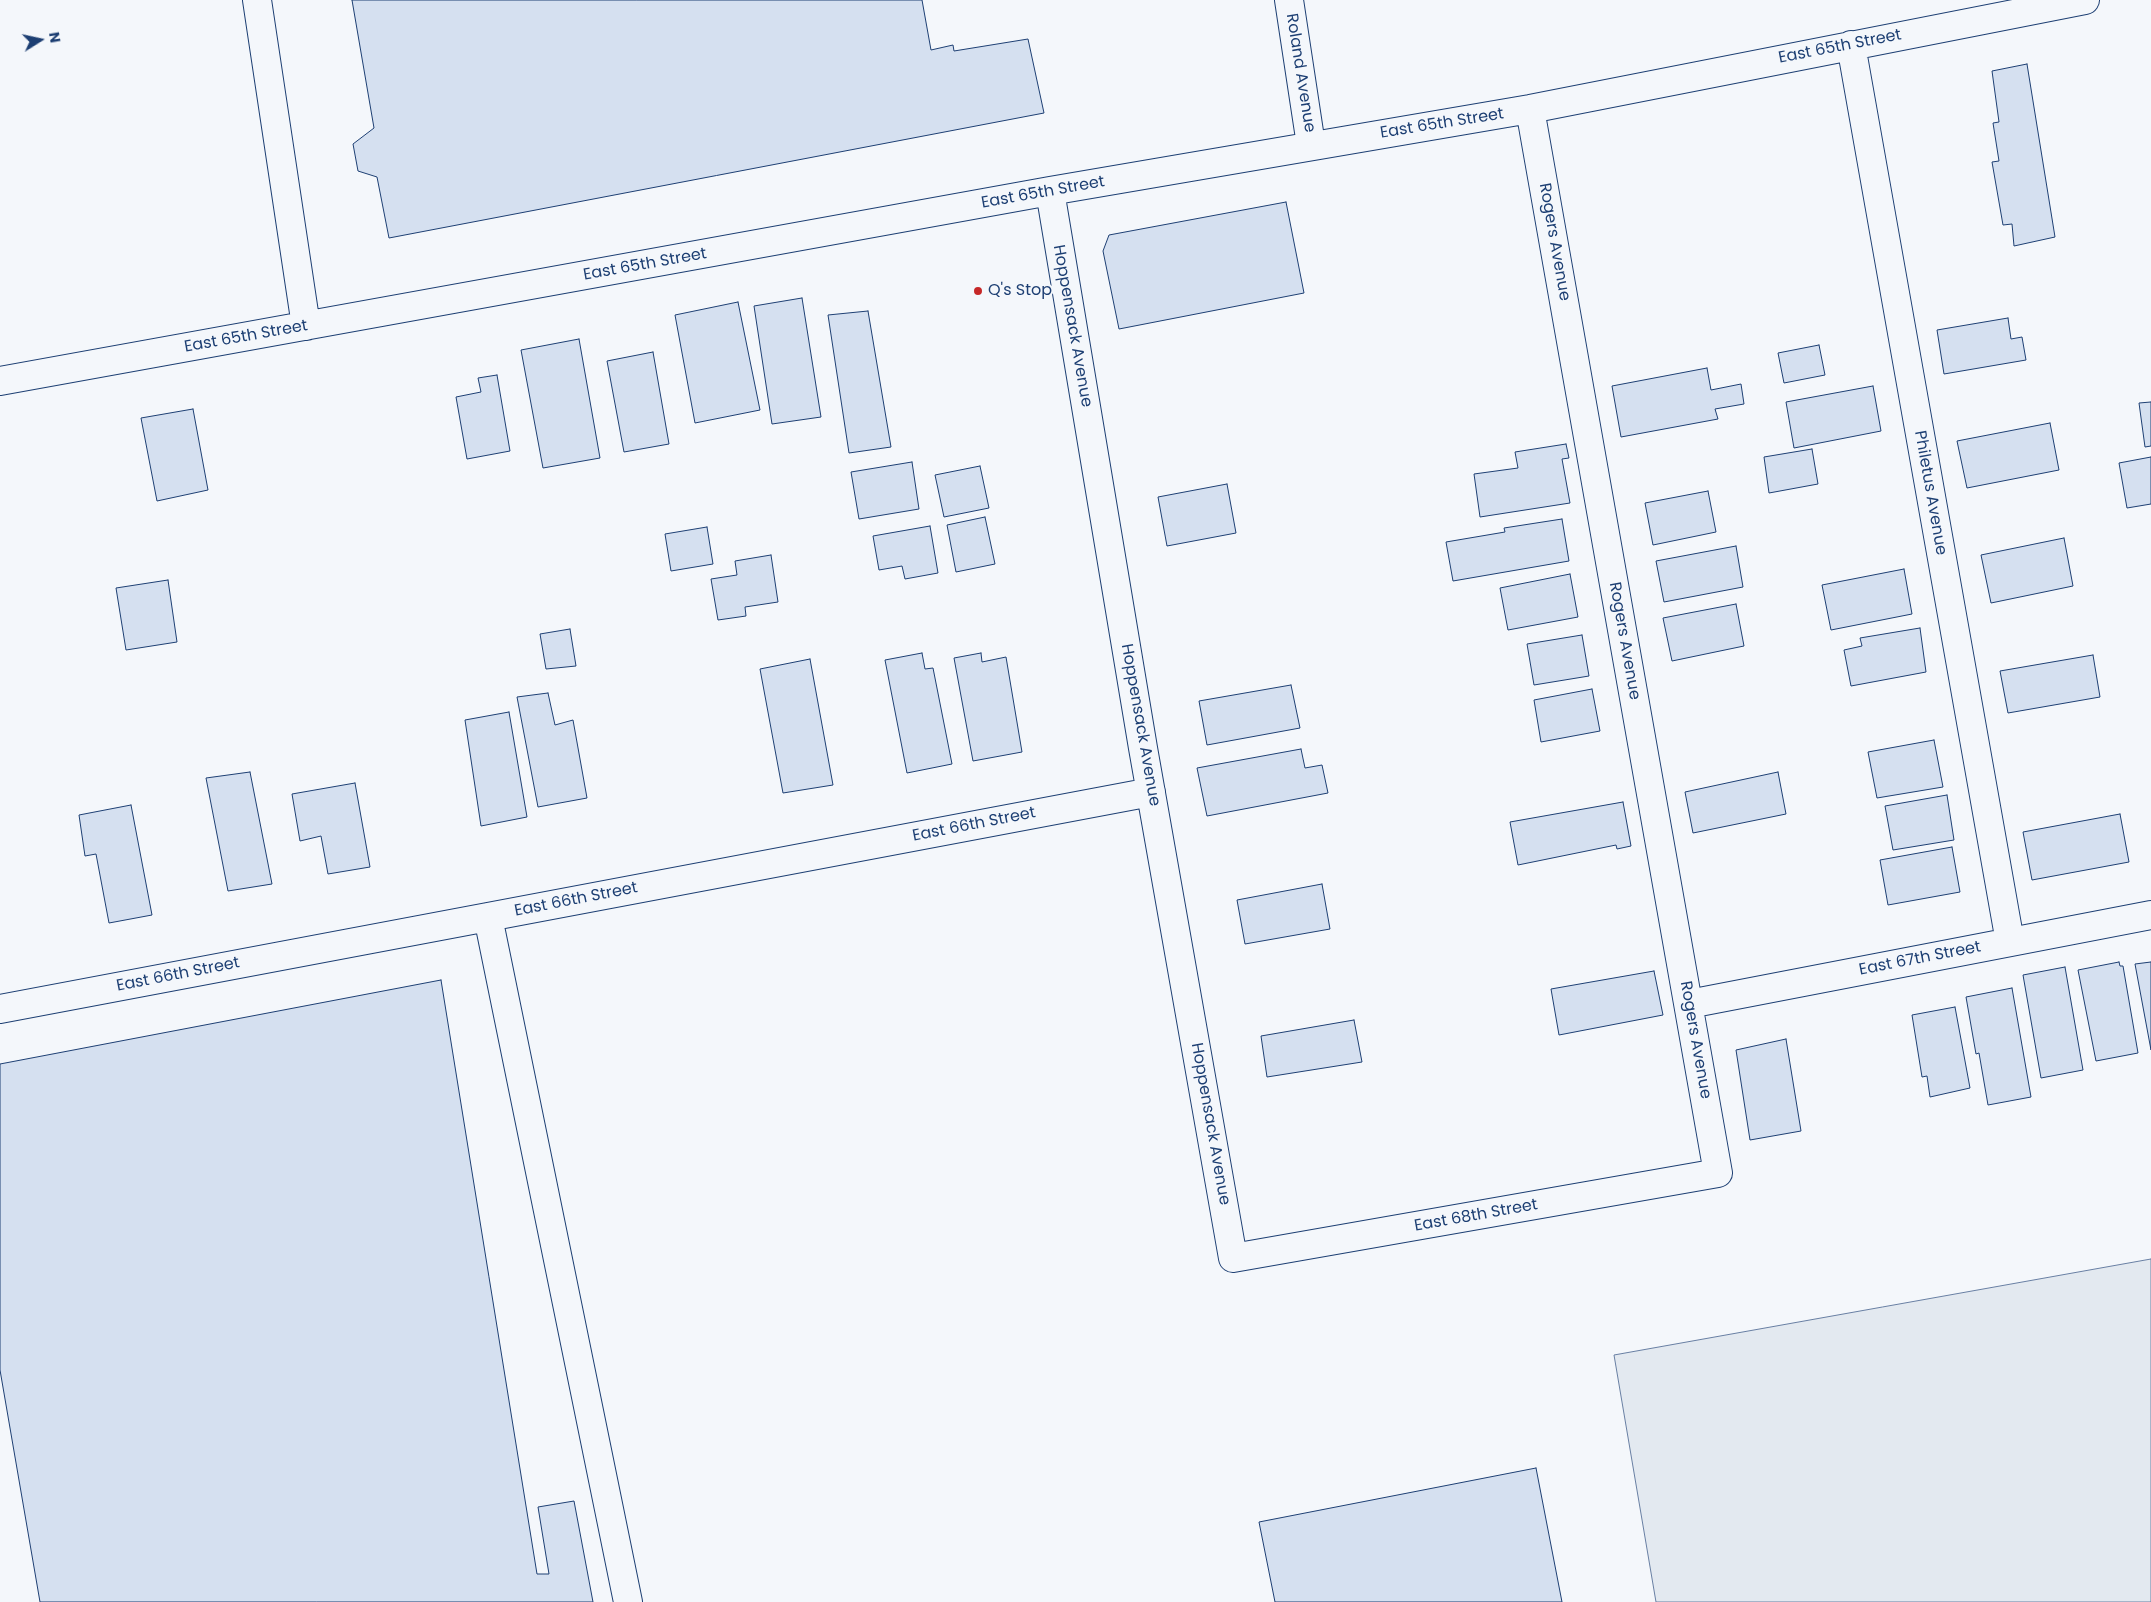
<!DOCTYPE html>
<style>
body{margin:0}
#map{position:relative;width:2151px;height:1602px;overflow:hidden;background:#f4f7fb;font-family:Poppins,sans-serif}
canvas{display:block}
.north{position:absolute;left:15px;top:15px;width:50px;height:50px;-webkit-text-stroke:4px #f4f7fb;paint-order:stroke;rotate:80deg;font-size:14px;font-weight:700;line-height:20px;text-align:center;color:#1d3f73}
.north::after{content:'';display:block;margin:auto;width:18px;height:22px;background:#1d3f73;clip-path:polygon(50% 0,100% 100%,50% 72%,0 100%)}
</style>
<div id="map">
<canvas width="2151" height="1602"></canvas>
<div class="north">N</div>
</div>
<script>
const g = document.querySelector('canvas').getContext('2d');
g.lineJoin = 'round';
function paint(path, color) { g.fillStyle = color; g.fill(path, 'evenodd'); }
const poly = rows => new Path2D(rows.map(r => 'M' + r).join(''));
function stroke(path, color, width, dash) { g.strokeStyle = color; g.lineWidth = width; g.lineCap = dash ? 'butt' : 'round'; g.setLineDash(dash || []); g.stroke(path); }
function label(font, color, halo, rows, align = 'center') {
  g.font = font + ' Poppins,sans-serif'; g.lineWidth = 4; g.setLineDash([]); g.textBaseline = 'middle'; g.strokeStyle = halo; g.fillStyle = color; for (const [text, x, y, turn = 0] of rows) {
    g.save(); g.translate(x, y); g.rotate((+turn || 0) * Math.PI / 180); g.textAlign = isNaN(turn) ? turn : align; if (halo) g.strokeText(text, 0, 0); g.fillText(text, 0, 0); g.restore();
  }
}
const green = poly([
 [2151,1259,2151,1602,1656,1602,1614,1355,2151,1259]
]);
const building = poly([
 [352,0,922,0,931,50,953,45,954,51,1028,39,1044,113,389,238,377,177,358,171,353,144,374,128,352,0],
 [2027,64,2055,237,2014,246,2012,224,2003,225,1992,162,1999,161,1993,123,1999,122,1992,71,2027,64],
 [1286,202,1304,293,1119,329,1103,251,1109,235,1286,202],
 [802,298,821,417,772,424,754,306,802,298],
 [738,302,760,410,695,423,675,315,738,302],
 [868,311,891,447,849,453,828,315,868,311],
 [2008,318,2011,339,2022,337,2026,360,1944,374,1937,330,2008,318],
 [579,339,600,458,543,468,521,350,579,339],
 [1819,345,1825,375,1784,383,1778,353,1819,345],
 [653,352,669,444,624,452,607,361,653,352],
 [1707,368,1711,390,1741,384,1744,404,1715,409,1718,419,1621,437,1612,386,1707,368],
 [497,375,510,451,467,459,456,397,481,392,478,378,497,375],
 [1873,386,1881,431,1794,448,1786,402,1873,386],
 [2151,402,2151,446,2145,447,2139,403,2151,402],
 [193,409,208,490,157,501,141,418,193,409],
 [2050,423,2059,470,1967,488,1957,441,2050,423],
 [1566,444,1569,458,1562,459,1570,503,1480,517,1474,474,1518,468,1515,452,1566,444],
 [1812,449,1818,484,1769,493,1764,457,1812,449],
 [2151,457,2151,504,2127,508,2119,463,2151,457],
 [912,462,919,509,859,519,851,472,912,462],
 [980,466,989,508,944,517,935,475,980,466],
 [1227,484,1236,533,1167,546,1158,497,1227,484],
 [1708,491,1716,532,1653,545,1645,503,1708,491],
 [985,517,995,564,956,572,947,525,985,517],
 [1562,519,1569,561,1453,581,1446,542,1505,532,1504,528,1562,519],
 [930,526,938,573,905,579,902,566,879,570,873,536,930,526],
 [707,527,713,564,671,571,665,534,707,527],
 [2064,538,2073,586,1991,603,1981,555,2064,538],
 [1736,546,1743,587,1664,602,1656,561,1736,546],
 [771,555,778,602,745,607,746,616,718,620,711,579,737,575,735,561,771,555],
 [1904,569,1912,614,1831,630,1822,585,1904,569],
 [1570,574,1578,617,1508,630,1500,588,1570,574],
 [168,580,177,642,126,650,116,588,168,580],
 [1736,604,1744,646,1672,661,1663,618,1736,604],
 [1920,628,1926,672,1851,686,1844,650,1862,646,1860,638,1920,628],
 [570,629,576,666,546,669,540,634,570,629],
 [1582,635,1589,676,1534,685,1527,644,1582,635],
 [922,653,925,669,933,668,952,764,907,773,885,660,922,653],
 [981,653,982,662,1006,657,1022,752,973,761,954,658,981,653],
 [2093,655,2100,697,2008,713,2000,671,2093,655],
 [810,659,833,785,783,793,760,669,810,659],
 [1291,685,1300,728,1207,745,1199,701,1291,685],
 [1592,689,1600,731,1541,742,1534,700,1592,689],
 [548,693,555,725,573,720,587,798,538,807,517,697,548,693],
 [509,712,527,817,481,826,465,720,509,712],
 [1934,740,1943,787,1877,798,1868,752,1934,740],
 [1301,749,1305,768,1322,765,1328,793,1207,816,1197,768,1301,749],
 [250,772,272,884,228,891,206,778,250,772],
 [1778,772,1786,814,1693,833,1685,792,1778,772],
 [355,783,370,867,328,874,321,836,300,841,292,794,355,783],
 [1947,795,1954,840,1893,850,1885,806,1947,795],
 [1623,802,1631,846,1617,849,1616,845,1518,865,1510,822,1623,802],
 [131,805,152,915,109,923,96,854,85,856,79,815,131,805],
 [2120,814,2129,862,2032,880,2023,832,2120,814],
 [1952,847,1960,892,1888,905,1880,860,1952,847],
 [1322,884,1330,929,1245,944,1237,900,1322,884],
 [2119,962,2120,966,2123,966,2138,1053,2096,1061,2078,970,2119,962],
 [2151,962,2151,1050,2135,964,2151,962],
 [2065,967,2083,1070,2041,1078,2023,975,2065,967],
 [1654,971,1663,1015,1559,1035,1551,989,1654,971],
 [441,980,537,1574,549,1574,538,1507,574,1501,593,1602,40,1602,0,1370,0,1064,441,980],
 [2012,988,2031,1097,1988,1105,1979,1053,1976,1054,1966,997,2012,988],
 [1955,1007,1970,1088,1930,1097,1927,1076,1922,1077,1912,1015,1955,1007],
 [1354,1020,1362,1062,1267,1077,1261,1036,1354,1020],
 [1786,1039,1801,1131,1750,1140,1736,1050,1786,1039],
 [1536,1468,1562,1602,1275,1602,1259,1522,1536,1468]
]);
const minor = poly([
 [257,0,306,326],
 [1289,0,1311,145],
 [1851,45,2010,942],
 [1050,191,1143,748,1233,1258,1718,1173,1530,109],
 [0,381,1050,191,1530,109,2085,0],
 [488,917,628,1602],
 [1689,1004,2151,915],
 [0,1009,1151,792]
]);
const markers = [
 [978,291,5,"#c62828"]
];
const streetNames = [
 ["East 65th Street",1840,47,-11],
 ["Roland Avenue",1300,73,81],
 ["East 65th Street",1442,124,-9],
 ["East 65th Street",1043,193,-10],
 ["Rogers Avenue",1554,242,80],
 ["East 65th Street",645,265,-10],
 ["Hoppensack Avenue",1072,326,80],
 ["East 65th Street",246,337,-10],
 ["Philetus Avenue",1930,493,80],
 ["Rogers Avenue",1624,641,80],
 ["Hoppensack Avenue",1140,725,80],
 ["East 66th Street",974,825,-11],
 ["East 66th Street",576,900,-11],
 ["East 67th Street",1920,959,-11],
 ["East 66th Street",178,975,-11],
 ["Rogers Avenue",1695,1040,80],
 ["Hoppensack Avenue",1210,1124,80],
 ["East 68th Street",1476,1216,-10]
];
const poiNames = [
 ["Q's Stop",988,291]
];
paint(green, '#e3e9f0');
stroke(green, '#687fa3', 1);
paint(building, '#d5e0f0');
stroke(building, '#1d3f73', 1);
stroke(minor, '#1d3f73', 30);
stroke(minor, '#f4f7fb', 28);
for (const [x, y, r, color] of markers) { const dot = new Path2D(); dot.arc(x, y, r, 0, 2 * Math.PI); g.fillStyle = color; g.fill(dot); stroke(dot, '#f4f7fb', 2); }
label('16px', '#1d3f73', '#f4f7fb', streetNames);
label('16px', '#1d3f73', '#f4f7fb', poiNames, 'left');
</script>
